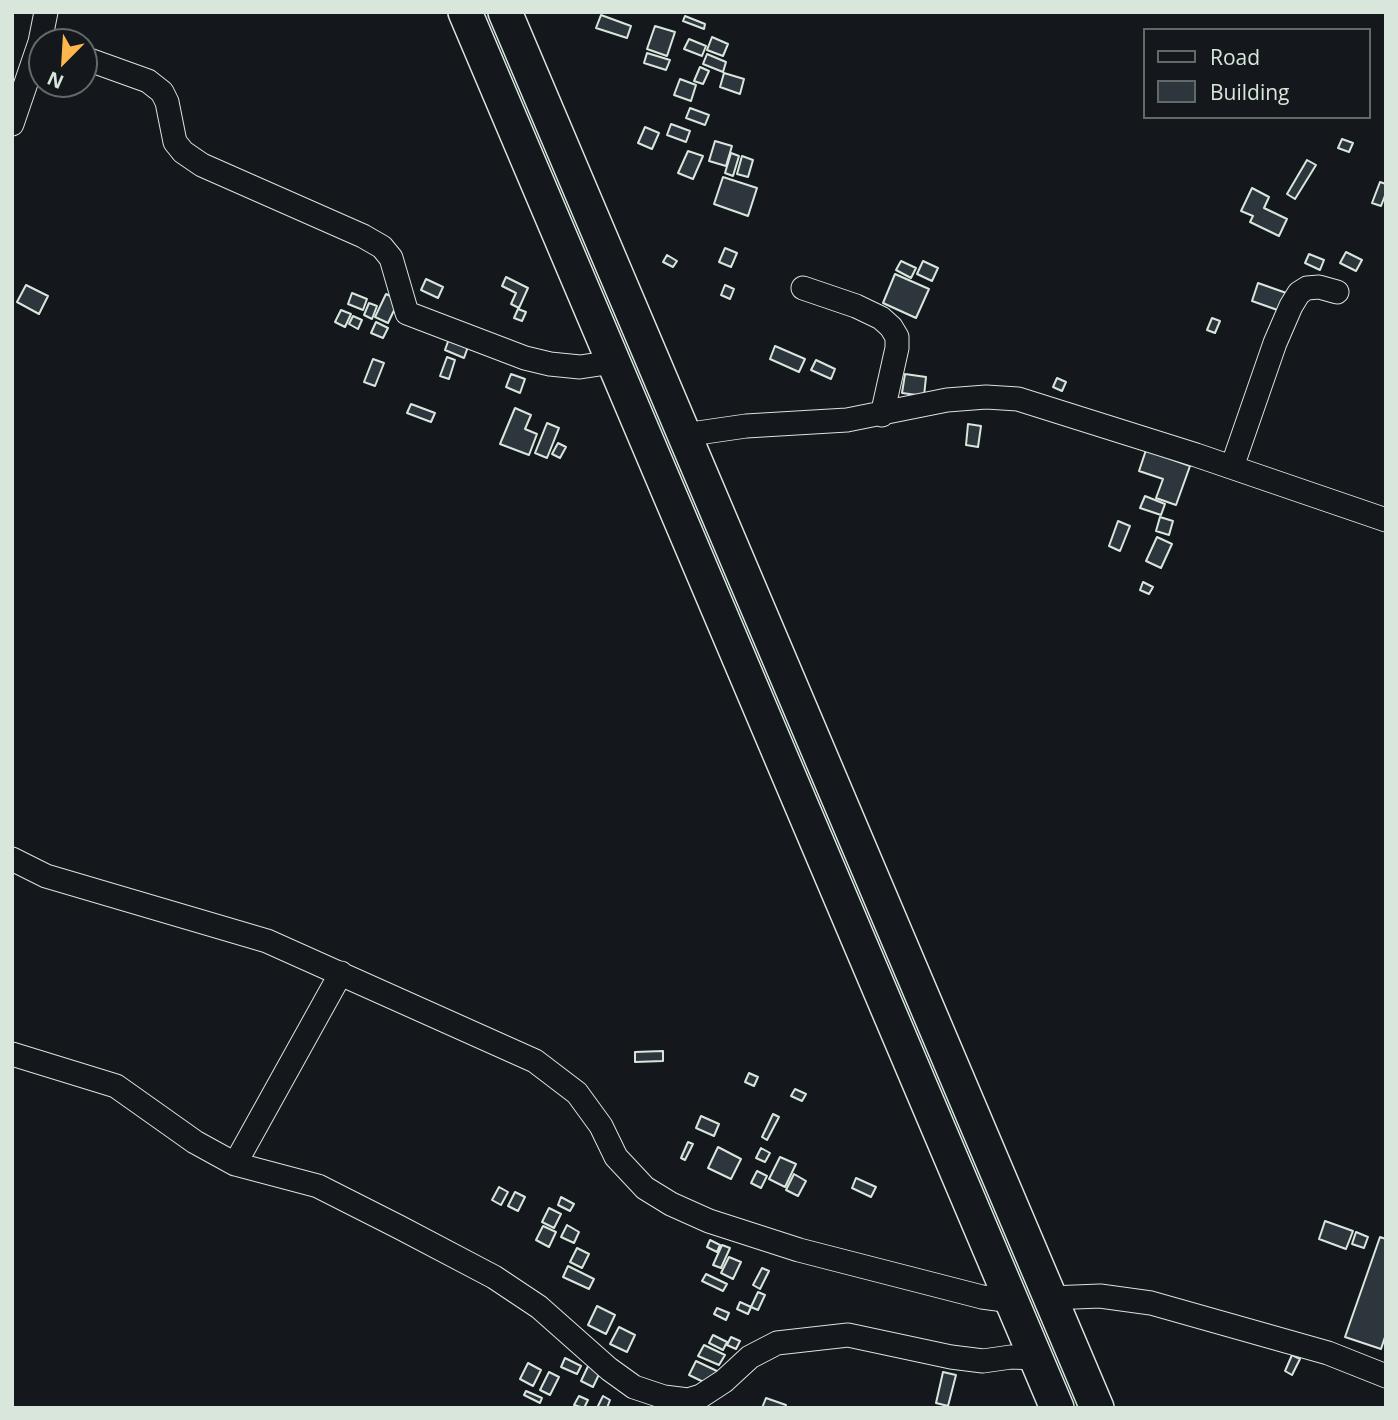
<!DOCTYPE html>
<style>
body{margin:0}
#map{position:relative;width:1398px;height:1420px;overflow:hidden;background:#14181c;font-family:"Open Sans",sans-serif}
canvas{display:block}
.frame{position:absolute;inset:0;border:14px solid #d8e6dc;pointer-events:none}
.legend{position:absolute;left:1143px;top:28px;width:228px;height:91px;box-sizing:border-box;background:#14181c;border:2px solid #626a69;margin:0;padding:9px 12px;list-style:none;font-size:21px;color:#d8e6dc}
.legend li{display:flex;align-items:center;gap:14px;height:35px}
.legend b{width:35px;border:2px solid #626a69}
.north{position:absolute;left:28px;top:28px;width:70px;height:70px;box-sizing:border-box;background:#14181c;border:2px solid #626a69;border-radius:50%;rotate:204deg;font-size:19px;font-weight:700;line-height:28px;text-align:center;color:#d8e6dc}
.north::after{content:'';display:block;margin:auto;width:24px;height:32px;background:#ffb74d;clip-path:polygon(50% 0,100% 100%,50% 72%,0 100%)}
</style>
<div id="map">
<canvas width="1398" height="1420"></canvas>
<div class="frame"></div>
<ul class="legend">
<li><b style="height:9px;background:#14181c"></b>Road</li>
<li><b style="height:19px;background:#2c363c"></b>Building</li>
</ul>
<div class="north">N</div>
</div>
<script>
const g = document.querySelector('canvas').getContext('2d');
g.lineJoin = 'round';
function paint(path, color) { g.fillStyle = color; g.fill(path, 'evenodd'); }
const poly = rows => new Path2D(rows.map(r => 'M' + r).join(''));
function stroke(path, color, width, dash) { g.strokeStyle = color; g.lineWidth = width; g.lineCap = dash ? 'butt' : 'round'; g.setLineDash(dash || []); g.stroke(path); }
const building = poly([
 [601,15,631,26,627,38,596,28,601,15],
 [685,16,705,24,704,29,683,21,685,16],
 [655,26,675,32,667,56,647,49,655,26],
 [712,37,728,44,723,56,707,50,712,37],
 [689,39,706,46,702,56,684,49,689,39],
 [647,53,670,60,666,70,644,63,647,53],
 [707,54,726,62,723,72,703,64,707,54],
 [700,67,709,71,703,84,694,81,700,67],
 [724,73,744,79,740,94,720,87,724,73],
 [680,79,696,85,691,101,674,95,680,79],
 [690,108,709,115,705,125,686,118,690,108],
 [671,124,690,131,686,142,667,135,671,124],
 [645,127,659,133,652,149,638,143,645,127],
 [1342,139,1353,143,1349,152,1338,148,1342,139],
 [715,141,732,146,726,166,709,161,715,141],
 [688,151,703,156,693,179,678,173,688,151],
 [731,153,739,156,733,176,725,173,731,153],
 [742,156,753,160,748,177,737,174,742,156],
 [1307,160,1316,165,1295,199,1287,194,1307,160],
 [723,177,757,188,748,216,714,204,723,177],
 [1380,182,1386,184,1386,193,1381,206,1372,203,1380,182],
 [1252,188,1269,197,1264,208,1287,219,1279,236,1250,222,1253,216,1241,211,1252,188],
 [725,248,737,253,731,267,719,262,725,248],
 [1346,252,1362,260,1356,271,1340,263,1346,252],
 [1309,254,1324,260,1320,270,1305,263,1309,254],
 [667,255,677,261,673,267,663,262,667,255],
 [901,261,916,268,911,278,896,270,901,261],
 [923,261,938,268,932,281,917,274,923,261],
 [895,274,929,289,916,318,883,303,895,274],
 [506,277,528,288,519,308,511,304,516,293,502,286,506,277],
 [426,279,443,287,438,298,421,290,426,279],
 [1258,283,1292,295,1286,313,1252,301,1258,283],
 [26,285,48,296,39,314,17,302,26,285],
 [725,285,734,289,730,299,721,295,725,285],
 [352,293,367,299,363,310,348,304,352,293],
 [386,294,399,300,388,323,375,317,386,294],
 [369,303,377,306,372,319,364,315,369,303],
 [518,309,526,312,522,321,514,318,518,309],
 [341,310,351,314,345,327,335,322,341,310],
 [353,316,362,320,358,329,349,324,353,316],
 [1212,318,1220,321,1215,333,1207,330,1212,318],
 [376,322,388,328,383,338,371,333,376,322],
 [451,333,470,341,464,358,445,350,451,333],
 [775,346,805,359,799,372,770,359,775,346],
 [447,357,455,360,449,379,440,376,447,357],
 [373,359,384,363,375,386,364,382,373,359],
 [816,360,835,369,831,379,811,370,816,360],
 [511,374,525,379,520,393,506,387,511,374],
 [905,374,926,377,924,396,902,393,905,374],
 [1057,378,1066,382,1062,391,1053,387,1057,378],
 [411,404,435,413,431,422,407,413,411,404],
 [515,408,531,415,525,429,537,434,529,455,500,444,515,408],
 [547,423,559,428,547,458,535,453,547,423],
 [968,424,981,426,978,447,966,445,968,424],
 [558,443,566,447,560,458,552,454,558,443],
 [1146,450,1190,466,1176,505,1156,498,1163,479,1139,471,1146,450],
 [1145,496,1165,504,1161,515,1140,508,1145,496],
 [1160,517,1173,521,1169,535,1156,531,1160,517],
 [1118,521,1130,526,1120,551,1109,546,1118,521],
 [1157,537,1172,544,1161,568,1146,561,1157,537],
 [1143,582,1153,587,1149,594,1140,590,1143,582],
 [663,1051,663,1061,635,1062,635,1052,663,1051],
 [749,1073,758,1077,754,1086,745,1082,749,1073],
 [795,1089,806,1094,802,1101,791,1096,795,1089],
 [773,1114,779,1117,767,1140,762,1137,773,1114],
 [701,1116,719,1124,714,1136,696,1128,701,1116],
 [688,1142,693,1144,685,1160,681,1158,688,1142],
 [718,1147,741,1159,731,1179,708,1168,718,1147],
 [761,1148,770,1153,765,1162,756,1158,761,1148],
 [780,1157,796,1164,785,1187,769,1179,780,1157],
 [757,1171,767,1176,761,1188,751,1183,757,1171],
 [794,1174,806,1181,798,1196,786,1190,794,1174],
 [856,1178,876,1187,871,1197,852,1188,856,1178],
 [499,1187,508,1192,501,1205,492,1200,499,1187],
 [515,1192,525,1197,518,1211,508,1206,515,1192],
 [561,1197,574,1204,570,1211,558,1205,561,1197],
 [549,1208,561,1214,554,1228,542,1222,549,1208],
 [1325,1221,1353,1231,1346,1249,1319,1239,1325,1221],
 [567,1225,579,1232,574,1243,561,1237,567,1225],
 [543,1226,556,1232,549,1247,536,1240,543,1226],
 [1356,1232,1368,1237,1364,1248,1352,1244,1356,1232],
 [1380,1237,1386,1239,1386,1334,1381,1349,1345,1337,1380,1237],
 [710,1240,720,1245,717,1252,707,1247,710,1240],
 [722,1245,730,1248,721,1268,713,1265,722,1245],
 [577,1248,589,1254,582,1268,570,1262,577,1248],
 [729,1257,741,1262,733,1279,721,1273,729,1257],
 [568,1266,594,1279,589,1289,563,1277,568,1266],
 [762,1268,769,1271,760,1289,753,1285,762,1268],
 [706,1274,727,1284,723,1291,702,1281,706,1274],
 [758,1292,765,1295,758,1310,751,1307,758,1292],
 [740,1302,751,1307,748,1314,737,1309,740,1302],
 [597,1306,615,1315,606,1334,588,1325,597,1306],
 [717,1308,729,1313,726,1320,714,1314,717,1308],
 [619,1327,635,1335,627,1352,610,1344,619,1327],
 [713,1335,727,1342,723,1350,709,1343,713,1335],
 [731,1337,740,1341,736,1349,727,1345,731,1337],
 [704,1345,725,1355,719,1365,698,1356,704,1345],
 [1292,1355,1300,1359,1292,1375,1285,1371,1292,1355],
 [565,1358,581,1366,577,1374,561,1367,565,1358],
 [696,1361,719,1372,712,1386,689,1375,696,1361],
 [590,1362,602,1368,593,1387,581,1381,590,1362],
 [528,1363,541,1370,533,1386,520,1379,528,1363],
 [549,1372,559,1377,550,1395,540,1390,549,1372],
 [943,1372,956,1375,948,1406,936,1403,943,1372],
 [526,1391,542,1398,540,1403,524,1395,526,1391],
 [579,1396,588,1400,584,1408,574,1405,579,1396],
 [603,1396,610,1400,607,1408,597,1408,603,1396],
 [766,1398,786,1405,785,1408,762,1408,766,1398]
]);
const minor = poly([
 [84,58,148,81,162,92,167,102,175,142,183,152,202,165,363,236,382,247,391,258,407,313,525,358,550,364,580,367,613,362],
 [12,124,40,42,46,12],
 [803,288,856,306,881,318,891,327,897,337,897,348,882,415],
 [684,435,746,426,847,420,947,400,986,397,1018,399,1196,455,1386,520],
 [1232,467,1275,343,1291,306,1299,293,1307,288,1319,287,1337,292],
 [12,859,46,876,267,941,535,1061,577,1093,601,1126,616,1157,645,1188,671,1204,709,1221,799,1250,982,1297,1012,1301],
 [12,1054,116,1086,195,1142,235,1164,318,1186,399,1227,494,1277,539,1307,609,1369,634,1387,664,1397,688,1400,701,1396,724,1381,750,1357,777,1343,848,1335,951,1357,983,1361,1011,1357,1035,1358],
 [235,1164,341,973],
 [1050,1298,1100,1296,1151,1303,1328,1353,1386,1376]
]);
const highway = poly([
 [465,12,1057,1408],
 [505,12,1097,1408]
]);
paint(building, '#2c363c');
stroke(building, '#d8e6dc', 2);
stroke(minor, '#d8e6dc', 25);
stroke(highway, '#d8e6dc', 36);
stroke(minor, '#14181c', 23);
stroke(highway, '#14181c', 33);
</script>
